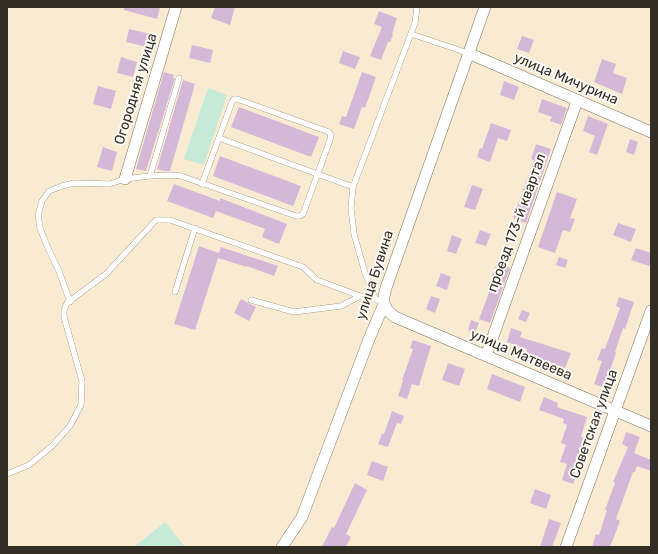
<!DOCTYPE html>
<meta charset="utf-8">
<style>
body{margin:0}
#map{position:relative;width:658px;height:554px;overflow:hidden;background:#f9ebd2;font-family:Rubik,sans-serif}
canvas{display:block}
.frame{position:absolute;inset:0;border:8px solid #332e25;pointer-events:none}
</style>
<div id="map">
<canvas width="658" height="554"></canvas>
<div class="frame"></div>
</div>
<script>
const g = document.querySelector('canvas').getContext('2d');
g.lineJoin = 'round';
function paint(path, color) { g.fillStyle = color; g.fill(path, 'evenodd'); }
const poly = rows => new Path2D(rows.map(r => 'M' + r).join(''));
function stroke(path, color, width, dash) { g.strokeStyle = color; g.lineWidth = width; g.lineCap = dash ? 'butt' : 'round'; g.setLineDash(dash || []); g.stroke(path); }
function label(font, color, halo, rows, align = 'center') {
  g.font = font + ' Rubik,sans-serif'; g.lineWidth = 4; g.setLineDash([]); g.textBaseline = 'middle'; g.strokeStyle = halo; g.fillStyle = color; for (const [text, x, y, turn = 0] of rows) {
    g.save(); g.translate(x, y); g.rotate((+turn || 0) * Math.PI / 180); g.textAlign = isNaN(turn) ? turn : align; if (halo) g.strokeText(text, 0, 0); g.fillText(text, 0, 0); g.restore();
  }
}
const green = poly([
 [208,88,227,95,204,165,184,159],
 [165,522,185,547,134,547]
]);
const building = poly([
 [124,7,160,7,157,19,124,10],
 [215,7,235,7,230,25,211,18],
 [379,11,397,18,392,34,393,35,390,42,388,42,381,60,370,56,382,27,374,24],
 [129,29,150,34,147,47,126,42],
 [522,36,534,40,529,53,517,49],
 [192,45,213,50,210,63,189,58],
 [343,51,360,57,355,69,339,63],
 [121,57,137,62,133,77,117,73],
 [602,59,616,64,613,73,627,78,622,94,594,82],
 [164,72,174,75,173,78,175,78,146,171,136,169],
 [362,72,376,77,365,108,362,107,354,129,339,124,342,116,346,117],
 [183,80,195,84,170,171,164,171,157,169],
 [504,81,519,87,514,100,500,95],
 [98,86,116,91,111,109,93,104],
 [542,99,567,108,561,125,550,121,552,117,538,112],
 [239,107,319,137,311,157,231,127],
 [588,116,608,124,597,155,589,152,595,136,583,131],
 [491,123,511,130,507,141,498,138,490,162,477,157,480,148,482,149],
 [630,139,638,142,634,155,626,152],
 [536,144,551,149,526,223,513,218,534,160,531,159],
 [103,147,117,152,112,171,97,167],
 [220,156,301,186,293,206,213,176],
 [174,184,220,201,220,198,287,224,279,244,262,237,265,229,216,211,213,218,167,201],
 [472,185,483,189,475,210,464,207],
 [557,192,577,199,570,218,575,219,570,232,563,230,555,253,538,247],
 [618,223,636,229,631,242,613,235],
 [480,230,491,234,486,246,475,243],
 [452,235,462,239,456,254,447,251],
 [199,246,219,253,221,247,278,266,274,276,247,266,247,267,218,258,195,330,174,324],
 [636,248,651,253,651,260,649,266,631,260],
 [559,257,568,260,565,268,556,265],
 [497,263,510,268,490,323,479,319,490,290,487,289],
 [441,273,451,277,447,290,436,286],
 [431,296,440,299,435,313,426,309],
 [619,297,634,302,625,329,623,328,615,352,616,353,607,379,608,379,605,388,594,384,602,361,597,360,602,348,605,349,620,308,616,306],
 [241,299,256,307,249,321,234,313],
 [522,310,530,313,526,322,518,319],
 [471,320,479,323,475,333,468,330],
 [511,328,522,332,520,337,571,353,565,368,526,354,527,349,507,342],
 [413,340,431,346,419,386,412,384,407,399,398,396,403,381,402,380,413,349,410,348],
 [448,363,465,369,459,386,442,380],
 [492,374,525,387,520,402,487,389],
 [544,397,558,403,557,407,587,417,581,437,584,438,578,456,580,457,574,475,576,475,573,484,562,480,567,464,560,462,566,445,561,443,567,425,563,423,564,419,539,410],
 [392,411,404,416,401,424,397,423,388,447,378,444,382,434,384,434],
 [626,432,640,437,634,453,651,460,651,471,637,466,635,472,633,472,616,519,620,521,610,547,592,547,596,534,599,535,607,510,605,510,615,483,613,482,628,447,622,444],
 [372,461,388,467,383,481,367,475],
 [355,483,367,490,346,534,351,537,346,547,322,547,332,527,334,528],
 [535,489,551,495,546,509,530,503],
 [549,519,561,523,552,547,540,547]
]);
const service = poly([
 [411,34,468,53],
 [219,138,353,187],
 [150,176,179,78],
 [175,292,195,228],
 [251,300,294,312,341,306,360,296],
 [377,300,375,298,365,273,354,234,351,208,353,187,415,23,417,7],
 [70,302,59,271,47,246,40,228,38,215,42,201,49,191,62,186,74,183,109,184,125,179,150,176,170,175,181,176,296,216,300,216,303,214,330,140,331,135,329,132,237,99,234,99,232,102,202,184],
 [7,474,29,465,52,446,70,426,81,405,82,381,64,317,64,310,67,303,106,274,156,220,170,220,303,267,317,280,360,296,375,298]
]);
const minor = poly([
 [468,53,651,132],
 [125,179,176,7],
 [384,304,388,311,395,317,651,426],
 [486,356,577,101],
 [282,547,302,517,369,339,384,304,384,296,386,288,485,7],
 [566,547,651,311]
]);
const streetNames = [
 ["улица Мичурина",566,79,23],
 ["Огородняя улица",136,89,-73],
 ["проезд 173-й квартал",517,223,-70],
 ["улица Бувина",375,275,-72],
 ["улица Матвеева",521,355,23],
 ["Советская улица",594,424,-70]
];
paint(green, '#c5ead7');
paint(building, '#d5b8d7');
stroke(service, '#81745e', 6);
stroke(minor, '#81745e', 12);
stroke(service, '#fff', 5.5);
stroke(minor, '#fff', 11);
label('14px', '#332e25', '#fdfaf5', streetNames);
</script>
